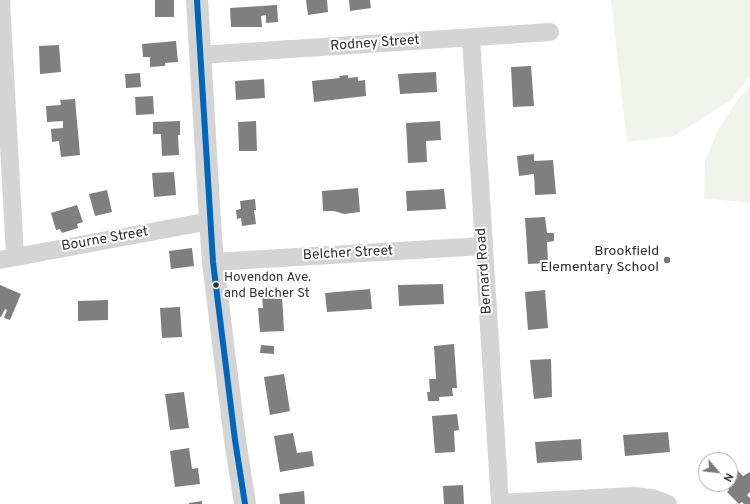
<!DOCTYPE html>
<style>
body{margin:0}
#map{position:relative;width:750px;height:504px;overflow:hidden;background:#fff;font-family:Overpass,sans-serif}
canvas{display:block}
.north{position:absolute;left:698px;top:452px;width:40px;height:40px;box-sizing:border-box;background:#fff;border:1px solid #acacac;border-radius:50%;rotate:118deg;font-size:11px;font-weight:700;line-height:16px;text-align:center;color:#2f2f2f}
.north::after{content:'';display:block;margin:auto;width:14px;height:18px;background:#787878;clip-path:polygon(50% 0,100% 100%,50% 72%,0 100%)}
</style>
<div id="map">
<canvas width="750" height="504"></canvas>
<div class="north">N</div>
</div>
<script>
const g = document.querySelector('canvas').getContext('2d');
g.lineJoin = 'round';
function paint(path, color) { g.fillStyle = color; g.fill(path, 'evenodd'); }
const poly = rows => new Path2D(rows.map(r => 'M' + r).join(''));
function stroke(path, color, width, dash) { g.strokeStyle = color; g.lineWidth = width; g.lineCap = dash ? 'butt' : 'round'; g.setLineDash(dash || []); g.stroke(path); }
function label(font, color, halo, rows, align = 'center') {
  g.font = font + ' Overpass,sans-serif'; g.lineWidth = 4; g.setLineDash([]); g.textBaseline = 'middle'; g.strokeStyle = halo; g.fillStyle = color; for (const [text, x, y, turn = 0] of rows) {
    g.save(); g.translate(x, y); g.rotate((+turn || 0) * Math.PI / 180); g.textAlign = isNaN(turn) ? turn : align; if (halo) g.strokeText(text, 0, 0); g.fillText(text, 0, 0); g.restore();
  }
}
const green = poly([
 [611,0,750,0,750,76,731,100,674,136,627,142],
 [750,86,750,203,704,198,705,161,719,128,739,98]
]);
const building = poly([
 [155,0,174,0,174,17,155,17],
 [306,0,327,0,328,12,308,15],
 [349,0,370,0,371,8,350,11],
 [277,5,278,22,266,23,266,15,261,16,262,27,231,27,230,8],
 [176,41,178,62,165,63,165,66,150,67,150,57,143,57,142,44],
 [59,45,61,72,40,74,39,46],
 [531,66,534,106,513,107,511,67],
 [436,72,437,92,400,94,398,74],
 [140,73,141,87,126,88,125,74],
 [348,75,348,78,358,77,358,81,365,80,366,96,314,102,312,81,340,78,339,76],
 [264,79,265,98,236,100,235,81],
 [153,96,154,114,136,115,135,97],
 [75,99,80,155,61,157,59,141,52,142,51,129,63,128,63,121,47,122,46,106,61,105,60,100],
 [180,121,180,135,178,135,179,155,162,156,161,134,153,134,153,122],
 [256,121,257,151,239,151,238,122],
 [440,121,441,140,426,141,427,162,408,163,406,123],
 [534,154,534,161,553,160,556,194,535,195,534,174,519,176,517,156],
 [174,172,176,195,154,197,152,173],
 [358,188,360,212,344,214,334,211,323,211,322,191],
 [444,189,446,209,407,211,406,191],
 [107,190,112,212,95,216,89,194],
 [255,199,256,210,254,210,256,224,242,226,241,218,237,219,236,210,241,209,240,201],
 [77,205,83,222,77,224,78,228,62,233,60,229,56,230,51,213],
 [545,217,547,233,554,233,554,241,547,242,548,263,528,264,525,218],
 [192,248,194,266,171,269,169,251],
 [443,284,444,304,399,306,398,285],
 [0,285,21,294,10,320,4,318,7,310,5,309,1,317,0,317],
 [370,289,372,309,327,312,325,293],
 [545,290,548,328,528,330,525,292],
 [282,295,284,331,260,332,258,308,263,308,262,296],
 [108,300,108,320,78,321,78,301],
 [180,307,182,337,162,338,160,308],
 [454,344,457,388,452,388,453,396,439,397,439,401,428,401,427,392,430,392,429,379,436,379,434,346],
 [261,345,274,346,274,354,260,353],
 [551,359,552,397,534,399,530,360],
 [284,374,290,411,270,415,264,377],
 [184,392,189,428,170,430,165,394],
 [457,414,459,430,454,431,455,452,435,453,432,416],
 [668,432,670,452,625,456,623,435],
 [293,433,297,453,312,451,314,466,280,472,274,436],
 [581,439,582,460,537,463,535,442],
 [189,448,192,469,198,468,200,484,175,487,170,451],
 [730,463,743,476,750,472,750,492,747,495,750,498,750,504,744,504,742,502,739,504,727,492,729,490,723,484,730,484],
 [463,485,464,504,444,504,443,486],
 [304,491,305,504,280,504,279,494],
 [202,501,202,504,189,504,189,503]
]);
const minor = poly([
 [1,0,15,256],
 [471,38,500,504],
 [200,55,550,32],
 [0,260,210,221],
 [213,262,483,246],
 [500,503,633,496,652,498,668,504]
]);
const tertiary = poly([
 [197,0,210,221,213,262,235,440,245,504]
]);
const bus1 = poly([
 [197,0,213,262,235,440,245,504]
]);
const markers = [
 [667,260,4,"#787878"],
 [216,285,3.5,"#2f2f2f"]
];
const busNames = [
 ["Hovendon Ave.",224,278],
 ["and Belcher St",224,294]
];
const streetNames = [
 ["Rodney Street",375,44,-4],
 ["Bourne Street",105,240,-10],
 ["Belcher Street",348,254,-3],
 ["Bernard Road",485,271,-94]
];
const poiNames = [
 ["Brookfield",659,252],
 ["Elementary School",659,268]
];
paint(green, '#f1f3ed');
paint(building, '#7f7f7f');
stroke(minor, '#d4d4d4', 18);
stroke(tertiary, '#d4d4d4', 22);
stroke(bus1, '#0065bd', 6);
for (const [x, y, r, color] of markers) { const dot = new Path2D(); dot.arc(x, y, r, 0, 2 * Math.PI); g.fillStyle = color; g.fill(dot); stroke(dot, '#fff', 1.5); }
label('13px', '#2f2f2f', '#fff', busNames, 'left');
label('14px', '#2f2f2f', '#fff', streetNames);
label('14px', '#2f2f2f', '#fff', poiNames, 'right');
</script>
